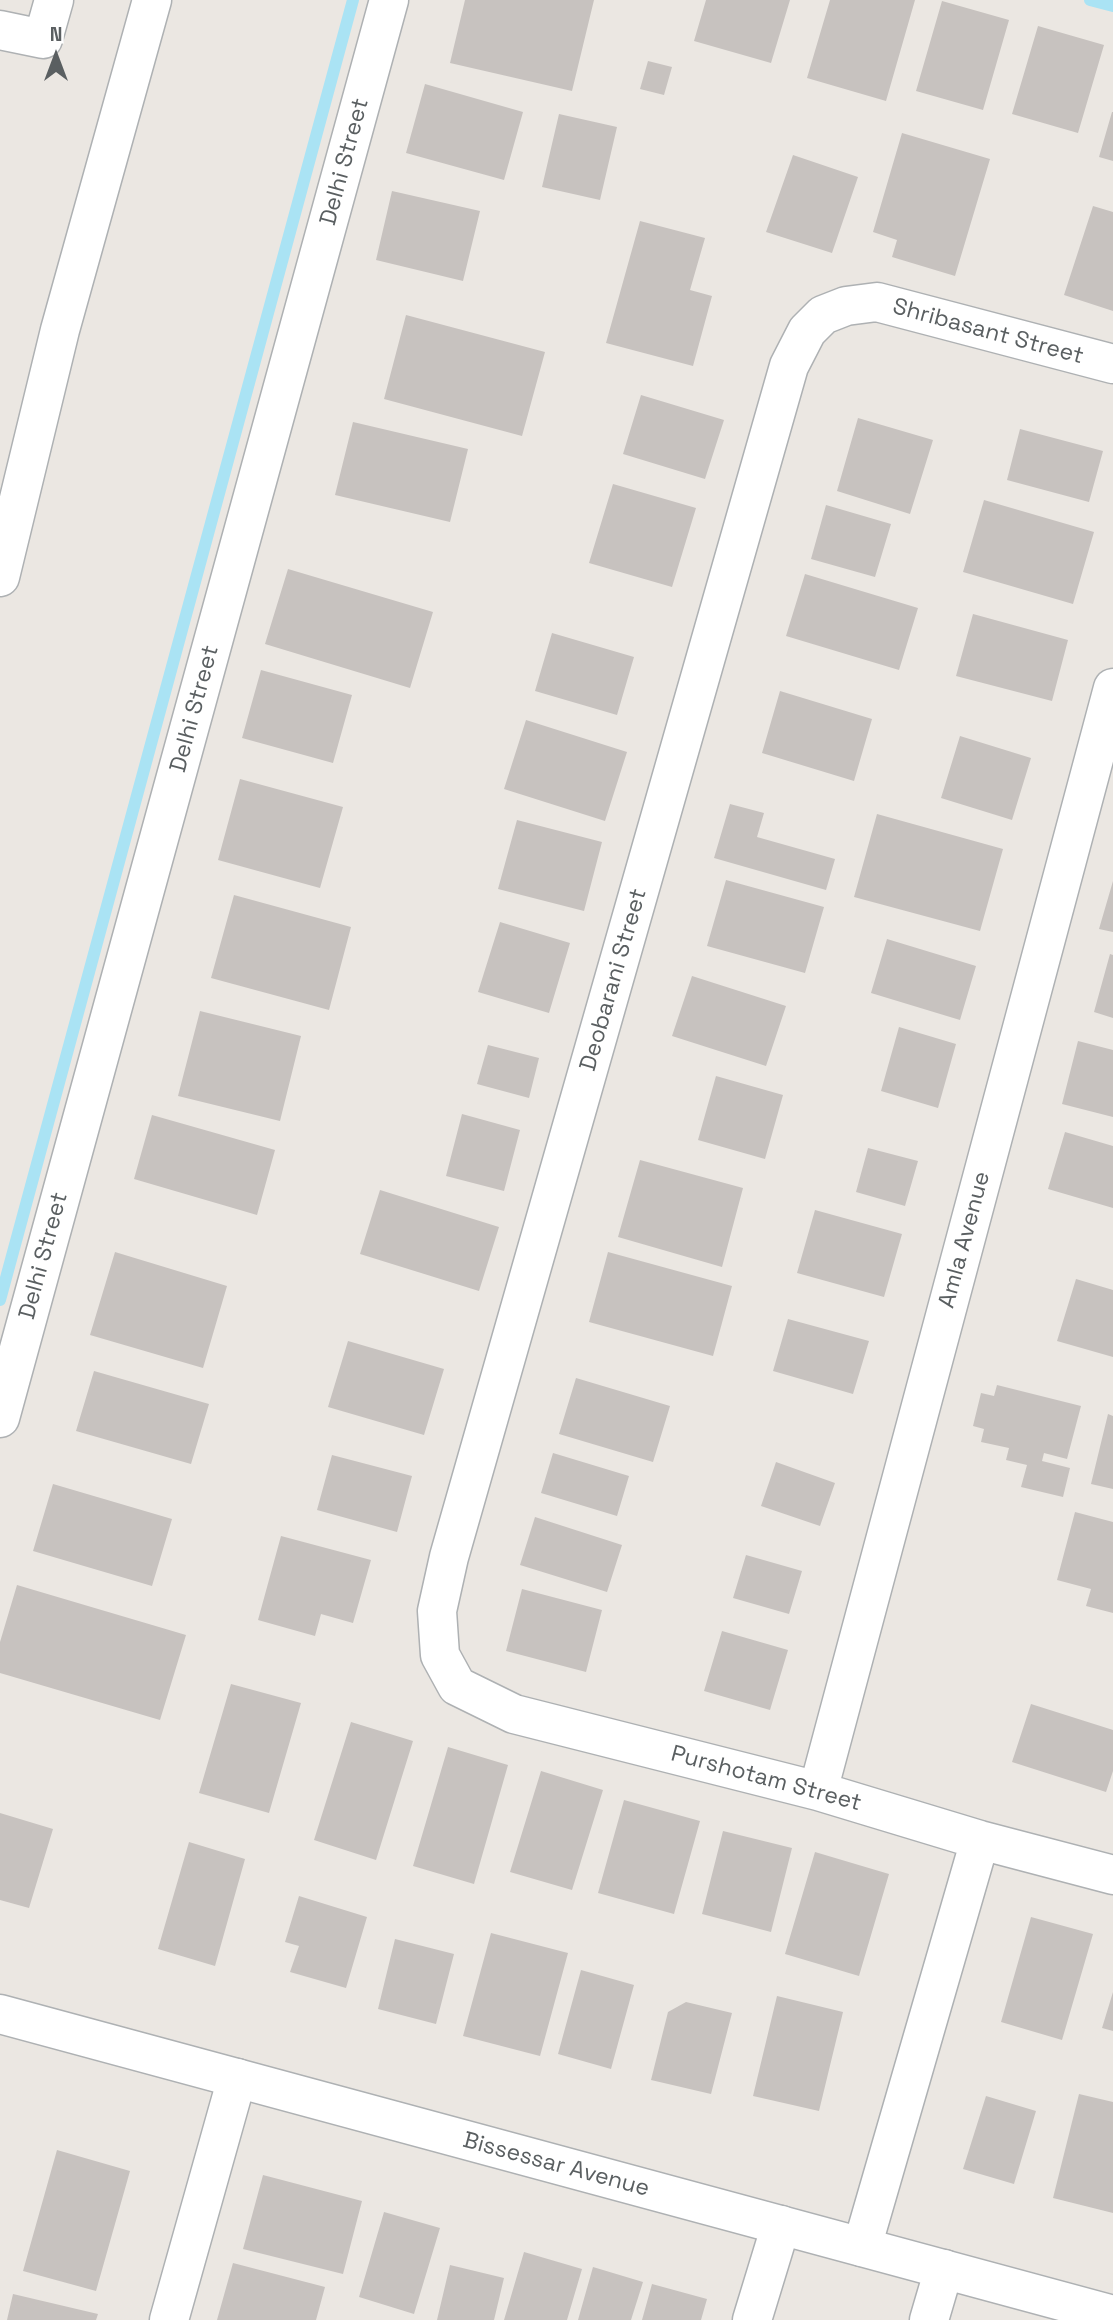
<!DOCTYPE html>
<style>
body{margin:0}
#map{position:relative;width:1113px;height:2320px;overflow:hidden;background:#ebe7e2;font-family:"Space Grotesk",sans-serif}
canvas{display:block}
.north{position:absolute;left:21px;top:21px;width:70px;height:70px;-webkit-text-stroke:5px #fff;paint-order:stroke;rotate:0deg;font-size:19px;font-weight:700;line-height:28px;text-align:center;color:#5a5f61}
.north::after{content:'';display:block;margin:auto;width:24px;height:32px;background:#5a5f61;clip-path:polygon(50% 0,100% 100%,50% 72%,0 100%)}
</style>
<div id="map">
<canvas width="1113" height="2320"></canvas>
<div class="north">N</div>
</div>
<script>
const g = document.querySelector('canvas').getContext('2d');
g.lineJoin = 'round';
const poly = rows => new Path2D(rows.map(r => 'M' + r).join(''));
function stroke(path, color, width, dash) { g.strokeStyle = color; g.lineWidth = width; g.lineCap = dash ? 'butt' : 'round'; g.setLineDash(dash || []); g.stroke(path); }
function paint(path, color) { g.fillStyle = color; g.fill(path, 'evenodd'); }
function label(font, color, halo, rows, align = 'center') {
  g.font = font + ' "Space Grotesk",sans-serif'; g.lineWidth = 5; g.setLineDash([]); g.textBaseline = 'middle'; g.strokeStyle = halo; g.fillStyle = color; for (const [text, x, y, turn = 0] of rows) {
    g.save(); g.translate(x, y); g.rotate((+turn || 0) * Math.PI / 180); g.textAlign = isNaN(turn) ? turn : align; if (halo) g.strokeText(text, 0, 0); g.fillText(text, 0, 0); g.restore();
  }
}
const stream = poly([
 [1090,0,1113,6],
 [0,1300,353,0]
]);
const building = poly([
 [465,0,594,0,572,91,450,63],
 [706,0,790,0,771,63,694,41],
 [830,0,915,0,886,101,807,78],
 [942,1,1009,20,983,110,916,91],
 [1038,26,1104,45,1078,133,1012,114],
 [648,61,672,67,664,95,640,89],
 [425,84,523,112,504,180,406,153],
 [1112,112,1113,112,1113,161,1099,157],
 [559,114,617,127,600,200,542,187],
 [902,133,990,159,955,276,892,257,897,240,873,232],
 [793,155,858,177,832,253,766,232],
 [392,191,480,211,463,281,376,260],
 [1093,206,1113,212,1113,311,1064,295],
 [640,221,705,238,690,290,712,296,693,366,606,343],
 [406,315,545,352,522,436,384,399],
 [641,395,724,420,705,479,623,454],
 [858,418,933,440,910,514,837,491],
 [353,422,468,449,450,522,335,495],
 [1020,429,1103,451,1089,502,1007,480],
 [613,484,696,508,672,587,589,563],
 [984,500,1094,532,1073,604,963,572],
 [826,505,891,524,875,577,811,559],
 [288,569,433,612,410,688,265,644],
 [805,574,918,608,899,670,786,636],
 [973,614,1068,640,1052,701,956,676],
 [552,633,634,657,617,715,535,691],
 [261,670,352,695,333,763,242,738],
 [780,691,872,719,854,781,762,753],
 [526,720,627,752,605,821,504,789],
 [960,736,1031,758,1012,820,941,798],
 [240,779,343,807,320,888,218,860],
 [730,804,764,813,757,837,835,859,826,890,714,858],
 [877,814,1003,849,980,931,854,897],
 [517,820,602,842,584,911,498,889],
 [726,880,824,907,805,973,707,946],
 [1113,881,1113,932,1099,929],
 [234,895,351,927,329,1010,211,978],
 [500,922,570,943,549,1013,478,992],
 [887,939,976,966,960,1020,871,993],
 [1110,954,1113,955,1113,1018,1094,1012],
 [692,976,786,1006,766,1066,672,1036],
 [200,1011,301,1036,280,1121,178,1096],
 [899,1027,956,1044,938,1108,881,1091],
 [1078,1041,1113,1050,1113,1117,1062,1104],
 [488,1045,539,1058,529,1098,477,1084],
 [716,1076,783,1095,765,1159,698,1140],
 [462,1114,520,1130,504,1191,446,1176],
 [152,1115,275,1150,257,1215,134,1179],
 [1065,1132,1113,1146,1113,1208,1048,1189],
 [868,1148,918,1161,905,1206,856,1192],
 [640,1160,743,1188,722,1267,618,1237],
 [380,1190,499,1227,479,1291,360,1254],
 [815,1210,902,1234,884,1297,797,1273],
 [115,1252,227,1286,203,1368,90,1335],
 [608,1252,732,1286,713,1356,589,1322],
 [1076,1279,1113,1290,1113,1357,1057,1341],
 [788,1319,869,1341,853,1394,773,1371],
 [348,1341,444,1369,424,1435,328,1407],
 [94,1371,209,1404,191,1464,76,1431],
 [576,1378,670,1406,653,1462,559,1434],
 [997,1385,1081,1406,1067,1459,1044,1453,1042,1461,1070,1468,1063,1497,1021,1487,1027,1465,1006,1460,1009,1448,981,1442,984,1429,973,1426,981,1393,994,1396],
 [1108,1414,1113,1416,1113,1489,1091,1484],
 [553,1453,629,1476,617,1516,541,1493],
 [332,1455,412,1476,397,1532,317,1510],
 [776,1462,835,1483,820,1526,761,1506],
 [53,1484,172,1519,152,1586,33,1551],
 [1075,1512,1113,1522,1113,1613,1086,1606,1091,1589,1057,1580],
 [535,1517,622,1545,607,1592,520,1565],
 [281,1536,371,1560,353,1623,321,1614,315,1636,258,1620],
 [746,1555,802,1571,789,1614,733,1598],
 [17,1585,186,1635,160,1720,0,1673,0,1642],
 [522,1589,602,1610,586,1672,506,1651],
 [722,1631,788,1650,770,1710,704,1691],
 [231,1684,301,1703,269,1813,199,1793],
 [1031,1704,1113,1730,1113,1771,1106,1792,1012,1762],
 [351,1722,413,1741,376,1860,314,1840],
 [448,1747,508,1765,474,1884,413,1866],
 [541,1771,603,1790,572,1890,510,1872],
 [624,1800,700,1821,674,1914,598,1893],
 [0,1813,53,1829,29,1908,0,1900],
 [723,1831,792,1848,771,1932,702,1914],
 [189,1842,245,1859,215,1966,158,1949],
 [815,1852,889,1874,859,1976,785,1954],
 [299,1896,367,1917,346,1988,290,1972,299,1946,285,1942],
 [1031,1917,1093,1934,1062,2040,1001,2022],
 [491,1933,568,1953,540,2056,463,2036],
 [395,1939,454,1954,436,2024,378,2009],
 [581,1970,634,1985,611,2069,558,2054],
 [1113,1992,1113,2031,1102,2028],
 [777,1996,843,2012,819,2111,753,2096],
 [686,2002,732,2013,711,2094,651,2080,668,2012],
 [1079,2094,1113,2102,1113,2213,1053,2198],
 [986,2096,1036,2111,1014,2184,963,2169],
 [57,2150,130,2171,96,2291,23,2271],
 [263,2175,362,2201,343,2274,243,2249],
 [384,2212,440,2228,414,2314,359,2297],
 [524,2252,582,2269,567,2320,504,2320],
 [233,2263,325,2287,316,2320,217,2320],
 [450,2265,504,2278,494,2320,437,2320],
 [593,2267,643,2282,631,2320,578,2320],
 [652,2284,707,2299,701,2320,642,2320],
 [13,2294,98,2314,96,2320,7,2320]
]);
const minor = poly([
 [0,30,43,39,54,0],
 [1113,364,877,302,846,306,823,315,807,331,789,366,449,1557,437,1611,440,1655,457,1686,514,1714,818,1791,980,1840,1113,1875],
 [818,1791,1113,688],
 [862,2247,980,1840],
 [169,2320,237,2078],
 [752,2320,781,2225],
 [929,2320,944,2269]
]);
const tertiary = poly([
 [0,577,60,330,152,0],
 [0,1418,389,0],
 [0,2014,1113,2315]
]);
const streetNames = [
 ["Delhi Street",345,162,-75],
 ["Shribasant Street",988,332,15],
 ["Delhi Street",195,709,-75],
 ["Deobarani Street",614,980,-74],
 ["Amla Avenue",965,1240,-75],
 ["Delhi Street",44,1256,-75],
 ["Purshotam Street",766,1779,15],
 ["Bissessar Avenue",556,2165,15]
];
stroke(stream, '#aae3f4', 12);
paint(building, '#c7c2bf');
stroke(minor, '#aeb1b3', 41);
stroke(tertiary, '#aeb1b3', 41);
stroke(minor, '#fff', 38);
stroke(tertiary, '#fff', 38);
label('23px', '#5a5f61', '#fff', streetNames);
</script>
